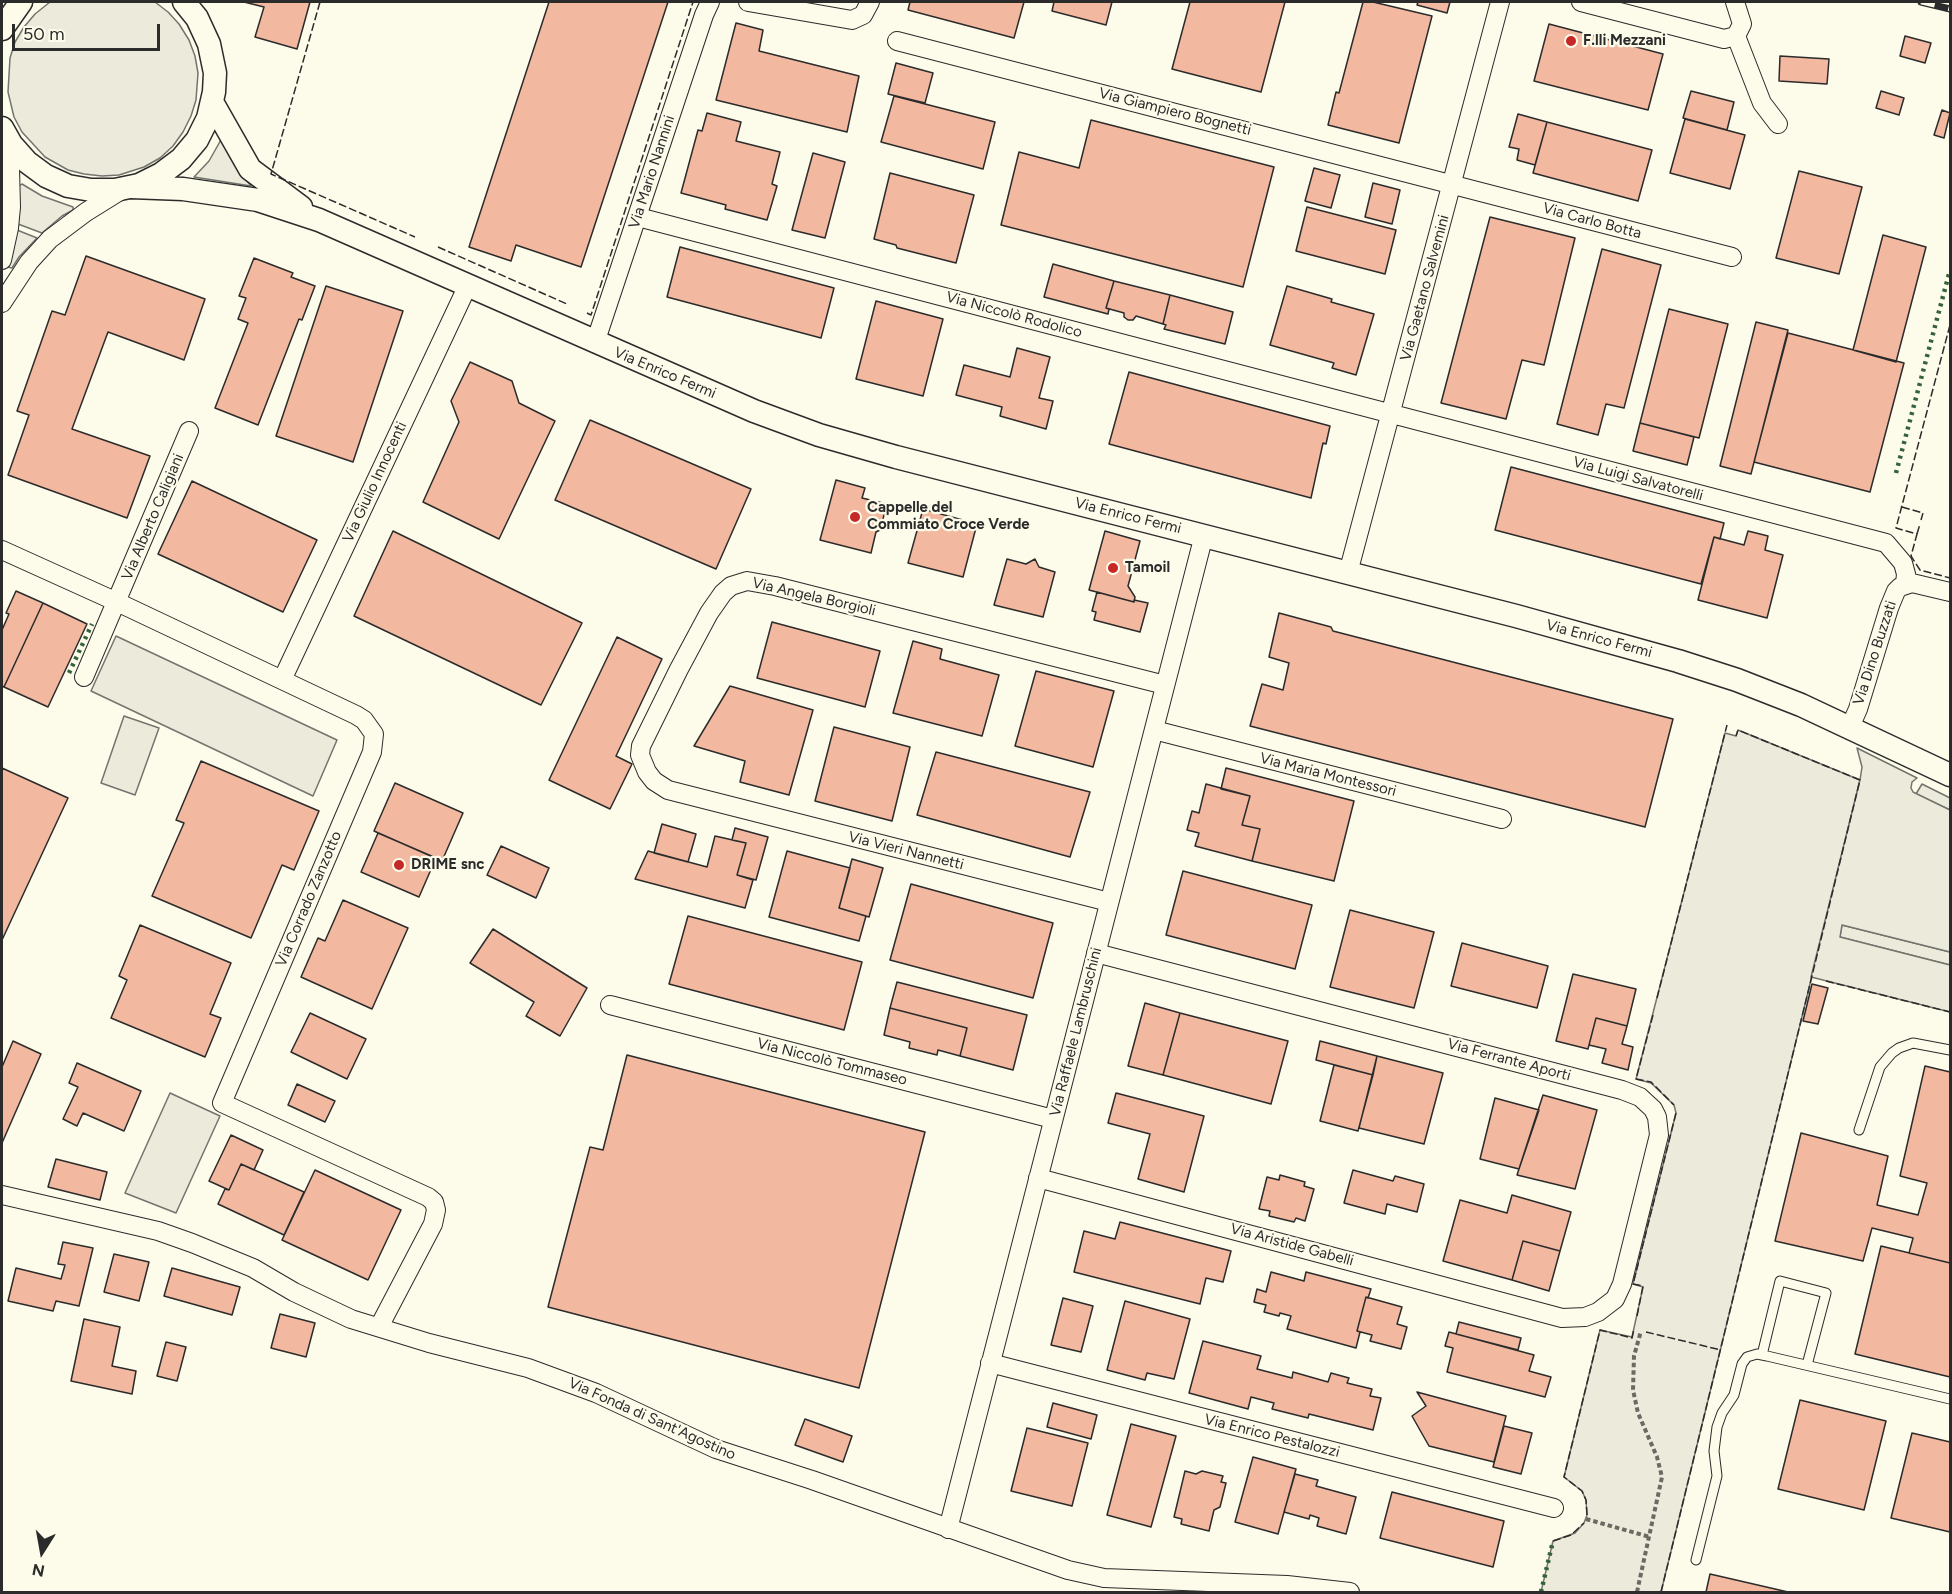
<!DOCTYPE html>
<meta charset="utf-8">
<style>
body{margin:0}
#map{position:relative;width:1952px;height:1594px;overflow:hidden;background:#fdfbea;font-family:Figtree,sans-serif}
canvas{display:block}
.frame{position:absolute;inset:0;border:3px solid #2b2b2b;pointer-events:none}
.north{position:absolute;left:12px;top:1522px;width:60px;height:60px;-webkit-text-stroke:4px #fdfbea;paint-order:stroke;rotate:191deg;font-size:16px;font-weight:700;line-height:24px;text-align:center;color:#2b2b2b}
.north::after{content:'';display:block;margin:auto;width:21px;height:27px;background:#2b2b2b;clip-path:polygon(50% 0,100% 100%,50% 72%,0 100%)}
.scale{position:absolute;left:12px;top:24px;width:148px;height:27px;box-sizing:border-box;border:3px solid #2b2b2b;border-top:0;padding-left:8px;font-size:18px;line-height:21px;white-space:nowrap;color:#2b2b2b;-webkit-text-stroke:4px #fdfbea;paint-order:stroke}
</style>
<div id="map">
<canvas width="1952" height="1594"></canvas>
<div class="frame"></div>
<div class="north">N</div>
<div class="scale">50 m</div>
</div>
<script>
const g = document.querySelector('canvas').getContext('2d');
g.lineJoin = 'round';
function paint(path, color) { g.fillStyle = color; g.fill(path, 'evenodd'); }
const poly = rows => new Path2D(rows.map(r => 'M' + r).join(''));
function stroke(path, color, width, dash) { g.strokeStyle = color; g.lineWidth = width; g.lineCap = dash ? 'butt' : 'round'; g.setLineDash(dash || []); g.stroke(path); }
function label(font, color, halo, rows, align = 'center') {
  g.font = font + ' Figtree,sans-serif'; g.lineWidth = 4.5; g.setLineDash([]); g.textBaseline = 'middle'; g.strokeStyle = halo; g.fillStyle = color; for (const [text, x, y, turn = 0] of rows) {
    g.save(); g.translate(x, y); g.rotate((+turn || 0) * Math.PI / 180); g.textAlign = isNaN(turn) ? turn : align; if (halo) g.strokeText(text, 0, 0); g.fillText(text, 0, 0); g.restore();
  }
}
const green = poly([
 [50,2,155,2,168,12,179,24,189,40,195,56,198,73,196,100,191,116,183,132,173,146,160,158,144,167,119,175,102,176,84,174,68,170,45,157,22,132,14,117,8,92,10,58,15,42,24,27,35,14,50,2],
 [222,138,235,165,251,186,194,177,209,161,222,138],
 [22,184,42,196,73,207,73,210,62,216,42,233,18,224,19,186,22,184],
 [17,230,37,238,19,257,12,268,7,267,17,230],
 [124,716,159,728,135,795,101,783,124,716],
 [1738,730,1860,780,1661,1592,1541,1592,1553,1541,1575,1533,1584,1523,1587,1515,1586,1500,1582,1491,1564,1477,1600,1330,1632,1337,1643,1287,1633,1284,1676,1113,1674,1105,1651,1083,1636,1079,1725,733,1736,736,1738,730],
 [1922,784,1950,798,1950,810,1916,794,1922,784],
 [1842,925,1950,952,1950,965,1840,937,1842,925]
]);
const parking = poly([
 [116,636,337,740,313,796,91,691,116,636],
 [1857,748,1917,778,1912,782,1911,788,1913,792,1950,810,1950,952,1842,925,1840,937,1950,965,1950,1012,1811,977,1860,780,1862,767,1857,748],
 [170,1093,220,1116,176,1213,125,1193,170,1093]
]);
const building = poly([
 [244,2,310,2,297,49,255,37,264,7,244,2],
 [549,2,668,2,581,267,516,245,511,261,469,247,549,2],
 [910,2,1024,2,1014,38,908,10,910,2],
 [1054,2,1112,2,1106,25,1052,11,1054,2],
 [1190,2,1285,2,1261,92,1172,69,1190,2],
 [1363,2,1373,2,1432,16,1399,143,1328,125,1336,92,1339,93,1363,2],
 [1418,2,1450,2,1447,13,1417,5,1418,2],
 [736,23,763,30,759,51,859,76,847,132,716,100,736,23],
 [1549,24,1663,54,1648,110,1534,81,1549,24],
 [1905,36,1931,43,1925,63,1900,56,1905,36],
 [1780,56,1829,59,1827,84,1779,81,1780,56],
 [896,63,933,73,925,103,888,94,896,63],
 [1691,91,1734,102,1727,130,1683,118,1691,91],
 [1881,91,1904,98,1899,115,1876,108,1881,91],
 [894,96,995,122,983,169,881,142,894,96],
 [1942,110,1950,113,1944,138,1934,135,1942,110],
 [707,113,741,122,736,141,780,152,772,184,777,186,767,220,725,209,726,205,681,193,698,130,702,131,707,113],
 [1518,114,1547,122,1535,165,1517,160,1519,149,1509,147,1518,114],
 [1685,119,1745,135,1730,189,1670,173,1685,119],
 [1091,120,1274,167,1243,287,1001,225,1019,152,1079,168,1091,120],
 [1547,122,1652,150,1638,201,1533,173,1547,122],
 [813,153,845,162,825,238,792,230,813,153],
 [1314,168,1340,175,1331,208,1305,201,1314,168],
 [1799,171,1862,187,1839,274,1776,258,1799,171],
 [890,173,974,195,956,263,897,248,896,245,874,239,890,173],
 [1373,183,1400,190,1392,224,1365,217,1373,183],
 [1307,207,1396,230,1385,274,1296,251,1307,207],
 [1490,217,1575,238,1544,365,1522,360,1506,419,1441,403,1490,217],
 [1883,235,1926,247,1896,362,1853,350,1883,235],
 [680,247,834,288,821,338,667,297,680,247],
 [1602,249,1661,265,1624,408,1606,404,1598,435,1557,424,1602,249],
 [86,256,205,299,184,360,108,332,72,429,150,456,127,518,8,475,29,415,17,411,52,311,65,315,86,256],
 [254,258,293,273,291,277,315,286,302,320,299,319,258,425,215,408,248,323,238,319,246,298,239,296,254,258],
 [1053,264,1114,281,1106,308,1109,309,1108,314,1044,297,1053,264],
 [1114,281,1170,295,1163,324,1136,316,1133,320,1128,320,1124,317,1124,313,1106,308,1114,281],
 [326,286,403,311,353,462,276,436,326,286],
 [1287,286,1332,299,1331,302,1374,314,1356,375,1332,368,1334,363,1270,345,1287,286],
 [1170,295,1233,312,1225,344,1164,329,1166,325,1163,324,1170,295],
 [876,301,943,319,923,396,856,379,876,301],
 [1669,309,1728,324,1699,438,1640,423,1669,309],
 [1756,322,1788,330,1751,474,1720,466,1756,322],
 [1788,333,1904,363,1870,492,1754,462,1788,333],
 [1017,348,1050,357,1039,398,1053,401,1046,429,1000,416,1002,407,956,395,964,365,1010,377,1017,348],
 [470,362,512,381,519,403,555,421,499,539,423,502,459,422,451,401,470,362],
 [1129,372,1330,426,1326,444,1323,443,1311,498,1109,444,1129,372],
 [590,420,751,489,716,569,555,500,590,420],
 [1640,423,1694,437,1687,465,1633,451,1640,423],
 [1511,467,1724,523,1720,539,1714,537,1701,584,1495,530,1511,467],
 [836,480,865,488,862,498,887,504,880,530,876,532,871,553,820,540,836,480],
 [192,481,317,540,283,612,158,554,192,481],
 [923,509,977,524,963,577,908,563,923,509],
 [393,531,582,623,541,705,354,616,393,531],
 [1105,531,1140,541,1128,586,1135,597,1134,602,1089,590,1105,531],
 [1748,531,1768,536,1765,550,1783,555,1767,618,1698,600,1714,537,1744,545,1748,531],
 [1007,559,1026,564,1035,559,1039,567,1055,572,1043,617,994,605,1007,559],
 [16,591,43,603,4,687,2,686,2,630,9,614,6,613,16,591],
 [1097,592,1134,602,1134,600,1148,603,1140,632,1094,620,1096,612,1092,611,1097,592],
 [43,603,87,624,48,707,4,687,43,603],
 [1279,613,1331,627,1333,631,1673,719,1645,827,1250,726,1262,684,1283,690,1289,663,1269,657,1279,613],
 [772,622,880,651,865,707,757,678,772,622],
 [617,637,662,659,616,756,632,764,610,809,549,780,617,637],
 [913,641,942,649,940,659,999,675,982,736,893,713,913,641],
 [1036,671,1114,691,1093,767,1015,746,1036,671],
 [730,686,813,710,789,795,740,782,745,761,694,746,730,686],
 [834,727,910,747,892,821,815,801,834,727],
 [936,752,1090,792,1070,857,917,815,936,752],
 [201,761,319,811,294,870,282,865,251,938,152,896,184,823,176,820,201,761],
 [2,768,68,798,2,940,2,768],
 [1226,768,1354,801,1334,881,1252,861,1260,829,1242,825,1250,796,1221,789,1226,768],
 [395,783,463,813,442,861,374,831,395,783],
 [1206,784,1250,796,1242,825,1260,829,1252,861,1195,846,1199,833,1187,830,1192,811,1199,813,1206,784],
 [662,824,696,834,688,862,654,853,662,824],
 [735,828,768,837,756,880,737,875,746,843,732,840,735,828],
 [378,833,436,858,419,897,361,872,378,833],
 [715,836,746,843,737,875,753,880,745,908,635,879,648,851,707,867,715,836],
 [501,846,549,868,536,898,487,875,501,846],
 [787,851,850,868,839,908,866,916,859,941,769,917,787,851],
 [852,859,883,868,869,917,839,908,852,859],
 [1183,871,1312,905,1295,969,1166,935,1183,871],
 [911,884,1053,923,1033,998,890,960,911,884],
 [343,900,408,928,372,1009,301,977,318,938,325,941,343,900],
 [1350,910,1434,932,1414,1008,1330,987,1350,910],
 [688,916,862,962,844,1030,669,984,688,916],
 [140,925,231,963,210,1014,221,1018,205,1057,111,1018,127,980,119,976,140,925],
 [493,929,587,988,560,1036,526,1016,534,1002,470,963,493,929],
 [1462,943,1548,966,1537,1008,1451,986,1462,943],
 [1573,974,1636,989,1627,1026,1596,1018,1588,1049,1556,1041,1573,974],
 [897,982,1027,1015,1013,1070,960,1056,967,1028,890,1008,897,982],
 [1812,984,1828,988,1818,1024,1803,1021,1812,984],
 [1145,1003,1180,1013,1163,1075,1128,1066,1145,1003],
 [890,1008,967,1028,960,1056,938,1050,937,1055,909,1048,910,1042,884,1035,890,1008],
 [310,1013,366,1039,347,1079,291,1052,310,1013],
 [1180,1013,1288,1041,1271,1104,1163,1075,1180,1013],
 [1596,1018,1627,1026,1622,1044,1633,1047,1628,1070,1602,1063,1606,1049,1589,1045,1596,1018],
 [13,1041,41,1054,2,1143,2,1067,13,1041],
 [1320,1041,1377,1056,1373,1075,1316,1060,1320,1041],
 [627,1055,925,1132,859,1388,548,1307,590,1147,603,1150,627,1055],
 [1377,1056,1443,1073,1424,1144,1359,1128,1377,1056],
 [77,1063,141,1091,124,1131,83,1113,77,1126,63,1119,78,1087,69,1083,77,1063],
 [1334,1065,1373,1075,1358,1131,1320,1121,1334,1065],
 [1925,1066,1950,1072,1950,1263,1909,1253,1913,1238,1872,1228,1863,1261,1775,1241,1801,1133,1888,1156,1877,1205,1918,1215,1927,1183,1900,1176,1925,1066],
 [297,1084,335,1101,325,1122,288,1105,297,1084],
 [1116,1093,1204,1116,1184,1192,1138,1179,1150,1134,1108,1123,1116,1093],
 [1543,1095,1597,1110,1575,1189,1517,1175,1543,1095],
 [1495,1098,1539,1110,1519,1169,1480,1159,1495,1098],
 [231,1135,263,1150,254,1170,241,1164,229,1190,209,1181,231,1135],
 [56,1159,107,1172,100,1200,48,1187,56,1159],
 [241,1164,304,1192,284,1235,218,1204,225,1189,229,1190,241,1164],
 [315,1170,401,1210,368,1280,282,1240,315,1170],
 [1353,1170,1393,1181,1395,1176,1424,1184,1417,1212,1387,1204,1385,1214,1344,1203,1353,1170],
 [1280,1175,1305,1182,1304,1186,1314,1189,1305,1221,1296,1218,1294,1222,1269,1216,1270,1211,1259,1209,1267,1177,1279,1180,1280,1175],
 [1512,1195,1571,1212,1560,1251,1523,1241,1512,1280,1443,1261,1460,1200,1507,1213,1512,1195],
 [1120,1222,1231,1251,1223,1282,1206,1278,1200,1304,1074,1272,1084,1231,1115,1239,1120,1222],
 [1523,1241,1560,1251,1549,1291,1512,1280,1523,1241],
 [63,1242,93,1248,79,1306,56,1301,53,1311,8,1301,16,1268,61,1279,65,1265,58,1264,63,1242],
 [1881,1246,1950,1263,1950,1377,1855,1354,1881,1246],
 [114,1254,149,1262,139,1301,104,1292,114,1254],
 [172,1268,240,1287,232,1315,164,1296,172,1268],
 [1271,1272,1304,1281,1306,1272,1371,1289,1368,1298,1366,1297,1357,1331,1360,1332,1356,1348,1287,1329,1291,1316,1280,1313,1279,1316,1264,1312,1266,1305,1254,1302,1257,1289,1266,1292,1271,1272],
 [1366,1297,1402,1307,1397,1324,1407,1327,1401,1349,1370,1341,1372,1335,1357,1331,1366,1297],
 [1063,1298,1093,1306,1081,1352,1051,1345,1063,1298],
 [1125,1301,1190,1319,1174,1379,1147,1373,1145,1380,1107,1370,1125,1301],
 [280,1314,315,1323,306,1357,271,1348,280,1314],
 [84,1319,120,1327,112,1366,136,1371,132,1394,71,1381,84,1319],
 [1459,1322,1521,1338,1518,1350,1456,1334,1459,1322],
 [1449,1332,1534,1355,1529,1371,1551,1377,1545,1397,1447,1372,1453,1348,1445,1346,1449,1332],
 [1203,1341,1261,1356,1257,1369,1292,1378,1293,1372,1328,1382,1331,1373,1349,1378,1347,1383,1372,1389,1370,1396,1381,1398,1373,1430,1309,1414,1308,1418,1272,1409,1274,1403,1251,1397,1248,1409,1189,1393,1203,1341],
 [166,1342,186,1347,177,1381,157,1376,166,1342],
 [1417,1392,1506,1416,1494,1462,1429,1446,1412,1416,1426,1406,1417,1392],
 [1800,1400,1886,1421,1864,1510,1778,1489,1800,1400],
 [1053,1403,1097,1415,1091,1439,1047,1427,1053,1403],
 [805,1419,852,1436,843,1462,795,1445,805,1419],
 [1131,1424,1176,1436,1151,1527,1107,1515,1131,1424],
 [1504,1426,1532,1433,1521,1474,1493,1467,1504,1426],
 [1027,1428,1088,1443,1072,1506,1011,1491,1027,1428],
 [1912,1433,1950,1442,1950,1532,1891,1518,1912,1433],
 [1253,1457,1296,1469,1278,1534,1235,1522,1253,1457],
 [1185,1471,1196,1474,1202,1471,1223,1476,1221,1482,1226,1483,1220,1507,1214,1510,1209,1531,1181,1524,1182,1519,1174,1517,1185,1471],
 [1295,1474,1318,1480,1316,1486,1356,1497,1346,1534,1317,1526,1319,1518,1310,1515,1309,1519,1284,1512,1295,1474],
 [1392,1492,1504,1521,1493,1567,1380,1538,1392,1492],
 [1710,1574,1788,1592,1706,1592,1710,1574]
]);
const path = poly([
 [1586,1519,1650,1537],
 [1637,1592,1662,1477,1657,1457,1638,1413,1633,1390,1634,1356,1641,1331]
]);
const service = poly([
 [1859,1130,1880,1067,1892,1053,1899,1048,1913,1043,1950,1050],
 [1762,1355,1780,1281,1826,1293,1807,1365],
 [1696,1560,1717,1476,1714,1451,1717,1427,1722,1413,1734,1395,1742,1364,1747,1357,1757,1354,1767,1356,1950,1399]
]);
const minor = poly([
 [748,2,852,20,863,15,870,2],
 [1581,2,1724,39,1736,36],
 [1735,2,1742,24,1736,36],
 [1736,36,1762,103,1778,124],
 [897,41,1732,257],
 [638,217,1886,543,1903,563,1906,574,1905,584],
 [2,260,9,228,11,207,10,168,4,135],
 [2,303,29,262,50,239,86,212,123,189],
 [595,343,704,15,710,2],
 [2,550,117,602,356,715,364,720,374,734,372,752,222,1103,428,1197,434,1202,436,1210,433,1224,379,1327],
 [1348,573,1500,2],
 [84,677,189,431],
 [282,680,468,285],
 [1850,727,1858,709,1889,608,1896,591,1900,587,1912,583,1950,592],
 [1154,730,1502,819],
 [1109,902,668,790,654,781,647,772,640,755,641,746,679,669,709,613,723,593,731,586,747,581,775,586,1165,685],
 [610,1005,1053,1119],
 [1038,1178,1562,1318,1585,1317,1598,1312,1615,1299,1622,1284,1659,1135,1657,1117,1653,1109,1640,1097,1622,1090,1096,953],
 [2,1195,158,1231,192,1243,253,1268,294,1292,351,1319,429,1343,528,1368,596,1393,716,1449,812,1480,1068,1570,1104,1578,1287,1585,1350,1592],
 [990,1363,1554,1508],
 [948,1529,1204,535]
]);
const tertiary = poly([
 [2,29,21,2],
 [212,102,250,169,301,207],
 [2,128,11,144,27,162,46,176,68,186,91,190,115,190,139,185,161,174,181,159,197,140,208,118,214,92,215,73,209,44,197,18,184,2],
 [131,187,183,189,258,200,319,220,754,411,819,435,896,457,1516,616,1678,661,1737,680,1801,705,1950,775]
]);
const rail = poly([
 [1921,2,1950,9]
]);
const hedge = poly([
 [1896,473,1950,270],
 [69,673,92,624],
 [1541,1592,1553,1541]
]);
const fence = poly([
 [320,2,271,174,415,237],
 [438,247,567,304],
 [587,313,591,315,693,2],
 [1950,325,1896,528,1917,534,1911,556,1920,570,1950,578],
 [1902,507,1923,513,1921,520],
 [1917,534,1920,524],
 [1826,981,1950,1012],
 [1657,998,1727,725],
 [1653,1015,1636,1079,1651,1082,1674,1105],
 [1637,1316,1643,1286,1633,1284,1676,1113],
 [1646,1332,1721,1350],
 [1587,1515,1586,1500,1582,1491,1564,1477,1600,1330,1632,1338,1634,1329],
 [1553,1541,1571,1535,1584,1523],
 [1661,1592,1860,780,1738,730,1736,736]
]);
const markers = [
 [1571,41,6,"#c62828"],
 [855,517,6,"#c62828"],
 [1113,568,6,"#c62828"],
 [399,865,6,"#c62828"]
];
const poiNames = [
 ["F.lli Mezzani",1583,41],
 ["Cappelle del",867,508],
 ["Commiato Croce Verde",867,525],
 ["Tamoil",1125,568],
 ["DRIME snc",411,865]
];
const streetNames = [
 ["Via Giampiero Bognetti",1175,112,14],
 ["Via Mario Nannini",652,172,-72],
 ["Via Carlo Botta",1592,221,15],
 ["Via Gaetano Salvemini",1425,288,-75],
 ["Via Niccolò Rodolico",1014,315,15],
 ["Via Enrico Fermi",665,373,23],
 ["Via Luigi Salvatorelli",1638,479,15],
 ["Via Giulio Innocenti",375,482,-65],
 ["Via Enrico Fermi",1128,516,14],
 ["Via Alberto Caligiani",153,517,-67],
 ["Via Angela Borgioli",814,597,13],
 ["Via Enrico Fermi",1599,639,15],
 ["Via Dino Buzzati",1875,653,-72],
 ["Via Maria Montessori",1328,775,14],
 ["Via Vieri Nannetti",906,851,14],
 ["Via Corrado Zanzotto",309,899,-67],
 ["Via Raffaele Lambruschini",1076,1032,-76],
 ["Via Ferrante Aporti",1509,1060,15],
 ["Via Niccolò Tommaseo",832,1062,14],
 ["Via Aristide Gabelli",1292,1245,15],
 ["Via Fonda di Sant'Agostino",652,1419,24],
 ["Via Enrico Pestalozzi",1272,1436,14]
];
paint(green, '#ecebdb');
stroke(green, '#74746e', 1.5);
paint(parking, '#eceadb');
stroke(parking, '#74746e', 1.5);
paint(building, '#f2b8a0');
stroke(building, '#2b2b2b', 1.5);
stroke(service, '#2b2b2b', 11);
stroke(minor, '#2b2b2b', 20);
stroke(tertiary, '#2b2b2b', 25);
stroke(path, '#6a6964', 4, [4.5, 3]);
stroke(service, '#fdfbea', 9);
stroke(minor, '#fdfbea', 18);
stroke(tertiary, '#fdfbea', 22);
stroke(rail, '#2b2b2b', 7);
stroke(rail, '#fdfbea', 4.5, [14]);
stroke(hedge, '#34623c', 4.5, [3, 4.5]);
stroke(fence, '#2b2b2b', 1.5, [8, 3]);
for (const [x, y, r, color] of markers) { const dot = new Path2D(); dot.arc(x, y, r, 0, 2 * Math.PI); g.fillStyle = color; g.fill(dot); stroke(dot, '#fdfbea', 2); }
label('bold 15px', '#2b2b2b', '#fdfbea', poiNames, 'left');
label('15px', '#2b2b2b', '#fdfbea', streetNames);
</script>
